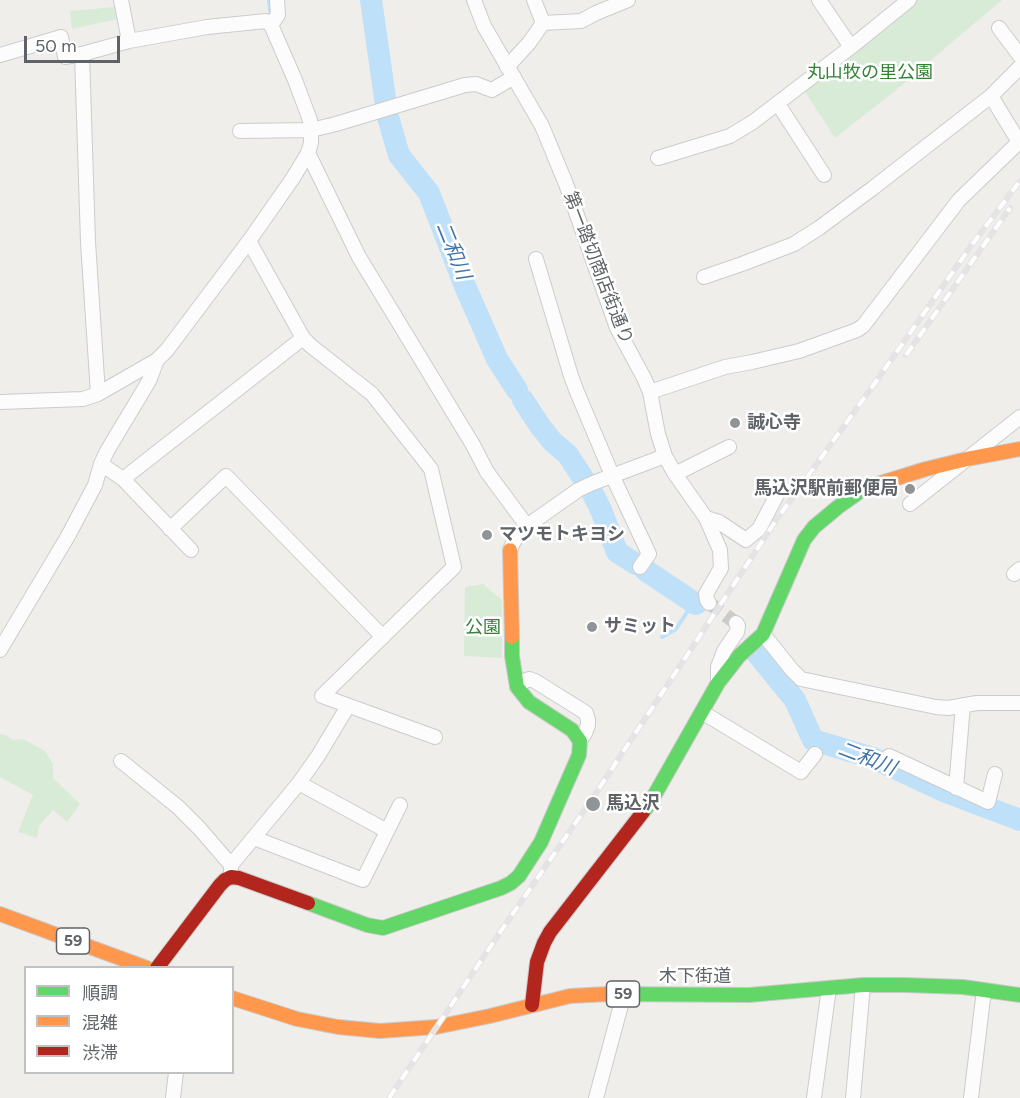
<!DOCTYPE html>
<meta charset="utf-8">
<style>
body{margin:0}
#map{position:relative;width:1020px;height:1098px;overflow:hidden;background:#efeeea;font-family:Figtree,"Noto Sans JP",sans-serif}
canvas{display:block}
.legend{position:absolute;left:24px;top:966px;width:210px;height:108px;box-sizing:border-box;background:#fff;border:2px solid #bfc1c3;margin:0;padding:8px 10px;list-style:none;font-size:18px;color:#5f6368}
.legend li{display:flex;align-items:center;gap:12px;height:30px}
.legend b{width:30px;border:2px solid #bfc1c3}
.scale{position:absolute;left:24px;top:36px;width:96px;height:27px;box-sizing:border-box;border:3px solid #5f6368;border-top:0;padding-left:8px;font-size:18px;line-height:21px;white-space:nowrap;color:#5f6368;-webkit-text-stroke:4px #fff;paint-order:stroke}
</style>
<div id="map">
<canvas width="1020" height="1098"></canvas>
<ul class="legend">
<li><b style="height:8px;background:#63d668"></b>順調</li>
<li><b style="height:8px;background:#ff974d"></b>混雑</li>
<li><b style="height:8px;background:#b3261e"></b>渋滞</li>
</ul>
<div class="scale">50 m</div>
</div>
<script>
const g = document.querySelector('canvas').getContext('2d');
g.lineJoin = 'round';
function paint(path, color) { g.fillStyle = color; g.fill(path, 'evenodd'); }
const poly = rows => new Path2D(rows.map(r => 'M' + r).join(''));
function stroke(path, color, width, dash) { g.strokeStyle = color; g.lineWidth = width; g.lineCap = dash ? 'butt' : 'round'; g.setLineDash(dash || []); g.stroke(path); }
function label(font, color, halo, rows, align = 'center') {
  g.font = font + ' Figtree,"Noto Sans JP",sans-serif'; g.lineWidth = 5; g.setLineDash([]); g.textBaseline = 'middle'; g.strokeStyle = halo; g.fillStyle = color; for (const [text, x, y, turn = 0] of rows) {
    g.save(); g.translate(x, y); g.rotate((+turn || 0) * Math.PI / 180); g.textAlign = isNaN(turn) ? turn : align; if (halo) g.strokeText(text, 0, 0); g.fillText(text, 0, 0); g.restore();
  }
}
const green = poly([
 [915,0,1002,0,895,91,835,138,804,90],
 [115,7,117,19,72,29,70,11],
 [483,584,502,600,502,658,464,656,465,587],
 [0,734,5,735,13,740,23,739,45,751,53,764,53,778,80,804,67,822,53,810,39,826,37,838,18,832,33,795,0,777]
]);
const stream = poly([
 [269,0,270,11],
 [662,637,676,629,693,603]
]);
const river = poly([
 [371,0,386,105],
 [387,114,399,155,429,193,465,286,497,359,517,390],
 [523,400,540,426,552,441,568,455,583,478],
 [591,490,601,510,617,552,636,564],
 [645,570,696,604],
 [755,651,795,700,813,740,873,758,946,792,1020,820]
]);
const streetTunnel = poly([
 [709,603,736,623]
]);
const street = poly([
 [121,0,129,41],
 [474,0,484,26,542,126,566,184,617,328,644,378,650,392,658,434,665,456,675,474,706,518,720,550,721,568,706,594,707,600,709,603],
 [819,0,851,47],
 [543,23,581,21,596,13,628,0],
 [271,25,278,15,277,0],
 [999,28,1020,56],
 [0,55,61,37,65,57,82,54],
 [507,67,529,43,543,23,534,0],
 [778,104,824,175],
 [308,153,359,257,473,445,487,472,527,526],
 [658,158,730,136,753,122,851,47,909,0],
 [249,241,303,338,311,346,372,394,431,469,454,567,322,696,435,737],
 [536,259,571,376,577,392,612,475,649,554,640,567],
 [704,277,742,264,794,244,819,228,873,188,991,96],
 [650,392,725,367,752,362,799,351,857,330,863,326,959,200,1019,142,991,96,1020,67],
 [98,394,88,242,82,54,129,41,207,27,266,21,271,25,295,80,310,120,311,130,240,131],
 [0,402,83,399,98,394,157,360,167,350,249,241,293,178,308,153,311,143,311,130,336,124,465,85,476,84,492,90,514,77],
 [101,464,123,479,191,550],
 [675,474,729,447],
 [123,479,303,338],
 [910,504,1020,417],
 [706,518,719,522,746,540,759,529,780,489],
 [170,529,226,476,383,637],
 [510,550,514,541,527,526,578,490,593,483,665,456],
 [1014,574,1020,569],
 [763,634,792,670,801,679,936,707,948,708,977,703,1020,703],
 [0,650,68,536,95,485,101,464,107,451,149,381,157,360],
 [718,683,718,667,724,651,737,632,738,626,736,623],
 [517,687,525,681,529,679,535,681,586,713,588,720,588,725,585,733,580,741],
 [702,712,801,772,815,754],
 [889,756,988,802,995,774],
 [121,761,178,807,199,828,231,865],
 [299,783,387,831],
 [956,788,963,705],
 [254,838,363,880,400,805],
 [231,877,231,865,299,783,318,756,348,706],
 [173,1098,176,1072],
 [596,1098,624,994],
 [814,1098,829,988],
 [853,1098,863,985],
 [971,1098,984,990]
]);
const fast = poly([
 [643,812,650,803,718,683,739,656,763,634,804,540,814,527,838,507,865,488,881,483],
 [308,903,367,925,383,928,501,888,511,883,519,876,541,842,579,755,580,741,572,730,529,702,517,687,512,656,512,637],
 [608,994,749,995,863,985,905,985,963,987,1020,995]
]);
const slow = poly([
 [881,483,926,469,967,459,1020,449],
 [510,550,512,637],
 [0,914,147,968],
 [232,998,297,1019,338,1027,380,1031,436,1027,490,1016,570,996,608,994]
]);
const jam = poly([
 [157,968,220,885,225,880,231,877,239,878,308,903],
 [532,1005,537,962,544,943,550,932,643,812]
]);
const rail = poly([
 [906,355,1010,208],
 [389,1098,503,928,590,802,777,519,875,383,971,246,1020,181]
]);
const markers = [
 [735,423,6,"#919496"],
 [910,489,6,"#919496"],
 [487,535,6,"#919496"],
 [592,627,6,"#919496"],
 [593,804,8,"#919496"]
];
const shields = [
 [73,941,33],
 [623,994,33]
];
const shieldNames = [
 ["59",73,941],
 ["59",623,994]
];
const parkNames = [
 ["丸山牧の里公園",870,73],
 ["公園",483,628]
];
const streetNames = [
 ["第一踏切商店街通り",598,268,69],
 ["木下街道",695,977]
];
const poiNames = [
 ["誠心寺",747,423],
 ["馬込沢駅前郵便局",898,489,"right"],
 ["マツモトキヨシ",499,535],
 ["サミット",604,627],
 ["馬込沢",606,804]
];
const waterNames = [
 ["二和川",453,251,68],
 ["二和川",867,759,21]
];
paint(green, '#d8ebd6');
stroke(stream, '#bfe0f9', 4);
stroke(river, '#bfe0f9', 22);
stroke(streetTunnel, '#cbcbca', 14, [14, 7]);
stroke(street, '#cbcccc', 16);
stroke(fast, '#cacacb', 16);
stroke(slow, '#cacacb', 16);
stroke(jam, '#cacacb', 16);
stroke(street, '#fdfcfc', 14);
stroke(fast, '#63d668', 14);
stroke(slow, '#ff974d', 14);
stroke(jam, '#b3261e', 14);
stroke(rail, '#e4e4e4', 6);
stroke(rail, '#fff', 4, [11]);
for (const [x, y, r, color] of markers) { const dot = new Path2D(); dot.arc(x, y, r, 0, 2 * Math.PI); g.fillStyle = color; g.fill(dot); stroke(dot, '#fff', 2); }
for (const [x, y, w] of shields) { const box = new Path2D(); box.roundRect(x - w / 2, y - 13, w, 26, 4.5); g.fillStyle = '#fff'; g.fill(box); stroke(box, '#5f6368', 1.5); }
label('bold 16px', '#5f6368', null, shieldNames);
label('18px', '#348238', '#fff', parkNames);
label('18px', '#5f6368', '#fff', streetNames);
label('bold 18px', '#5f6368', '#fff', poiNames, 'left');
label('italic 20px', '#4174aa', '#fff', waterNames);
</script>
